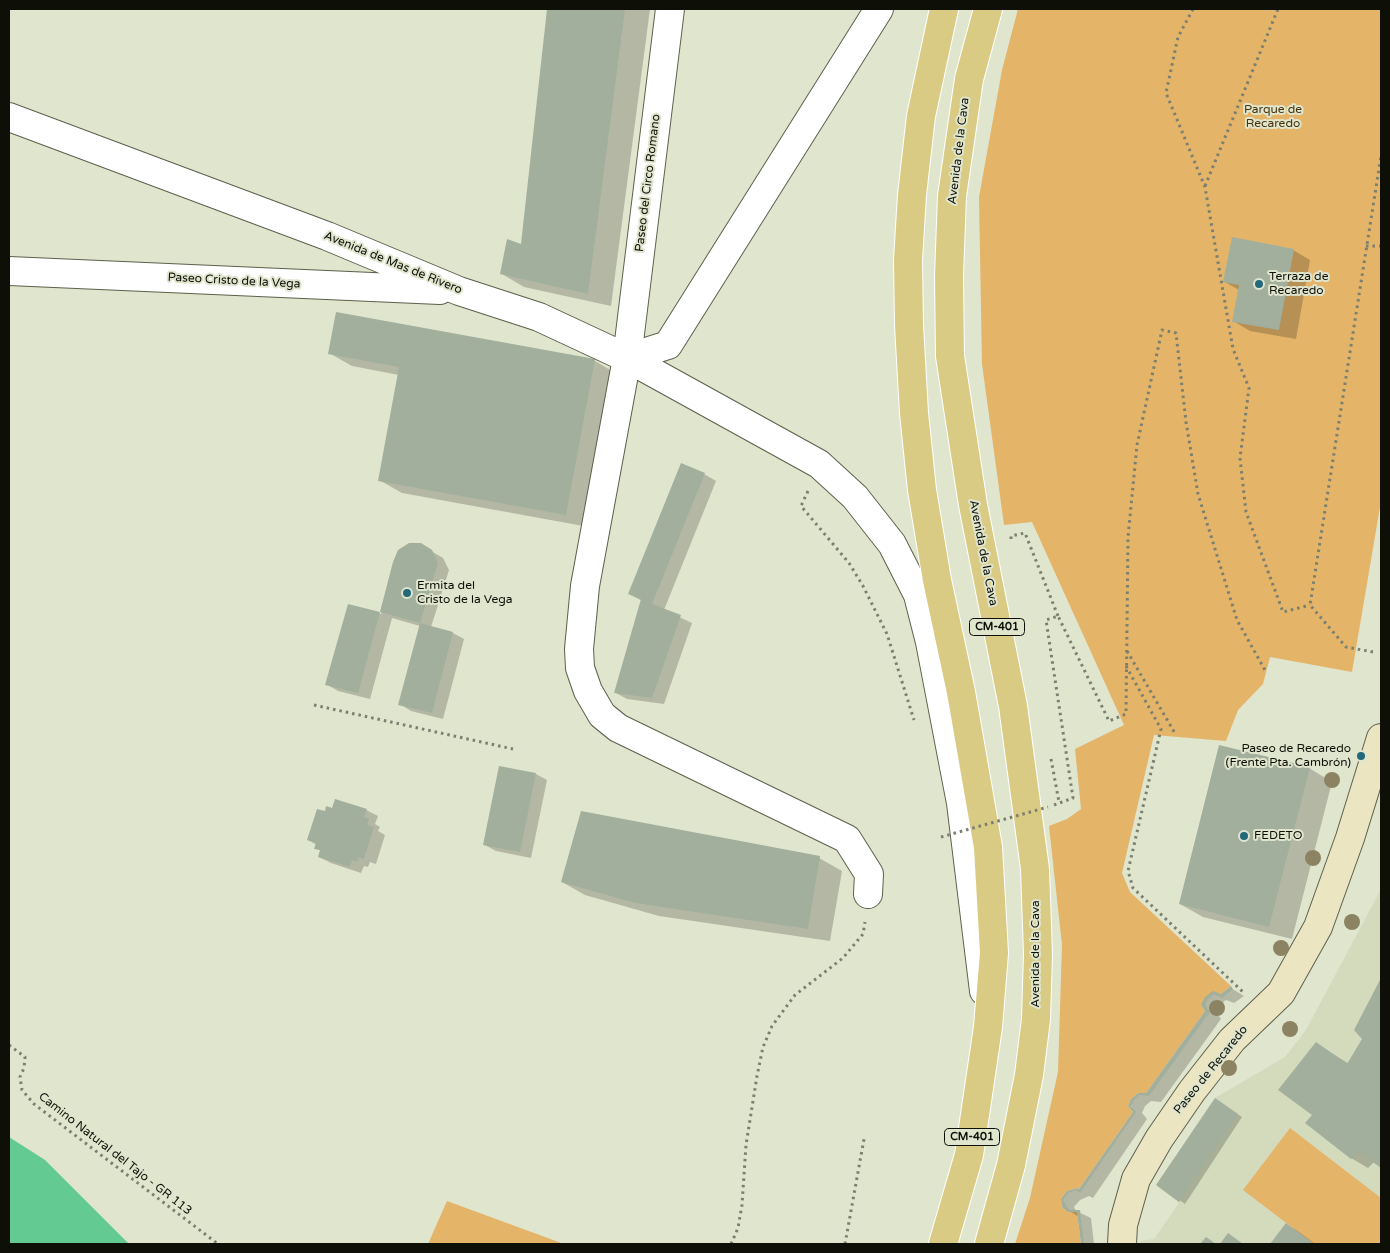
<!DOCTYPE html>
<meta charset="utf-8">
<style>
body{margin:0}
#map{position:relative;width:1390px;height:1253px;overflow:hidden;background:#e0e5ce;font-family:"Varela Round",sans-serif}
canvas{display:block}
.frame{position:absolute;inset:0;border:10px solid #0e1008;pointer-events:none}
</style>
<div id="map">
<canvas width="1390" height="1253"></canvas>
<div class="frame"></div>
</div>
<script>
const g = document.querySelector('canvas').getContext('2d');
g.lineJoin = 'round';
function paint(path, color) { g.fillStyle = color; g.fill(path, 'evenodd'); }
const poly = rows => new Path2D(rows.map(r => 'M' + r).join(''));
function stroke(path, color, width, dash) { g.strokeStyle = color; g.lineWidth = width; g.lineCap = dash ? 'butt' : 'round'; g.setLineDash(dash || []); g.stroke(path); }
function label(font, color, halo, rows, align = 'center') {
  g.font = font + ' "Varela Round",sans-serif'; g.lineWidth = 4; g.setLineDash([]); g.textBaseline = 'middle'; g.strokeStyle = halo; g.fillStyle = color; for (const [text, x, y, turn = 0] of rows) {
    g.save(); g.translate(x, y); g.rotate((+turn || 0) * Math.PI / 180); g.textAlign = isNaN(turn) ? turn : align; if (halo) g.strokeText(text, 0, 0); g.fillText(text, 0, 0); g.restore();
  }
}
const built = poly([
 [1381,889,1381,1244,1141,1244,1140,1241,1154,1239,1179,1203,1156,1185,1215,1098,1285,1057,1306,1030]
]);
const green = poly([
 [1018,9,1381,9,1381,501,1352,672,1270,657,1263,684,1238,710,1226,741,1154,735,1122,873,1130,892,1231,986,1221,994,1213,992,1201,1005,1205,1011,1146,1093,1138,1093,1131,1099,1128,1106,1133,1112,1079,1189,1077,1188,1067,1191,1061,1199,1062,1207,1068,1212,1077,1212,1081,1244,1015,1244,1030,1198,1058,1072,1062,945,1049,826,1067,819,1081,809,1075,749,1124,725,1032,522,1004,525,982,364,979,197,1002,70],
 [1290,1128,1381,1198,1381,1244,1314,1244,1243,1190],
 [447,1201,564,1244,428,1244]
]);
const water = poly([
 [9,1137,45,1160,129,1244,9,1244]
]);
const shadow = poly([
 [548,9,650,9,611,306,524,287,502,274,522,245],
 [1293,250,1310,260,1296,339,1250,331,1233,321,1239,290,1225,282],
 [337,313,595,361,617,374,589,527,402,493,379,480,399,375,352,366,329,353],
 [704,474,716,481,664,610,692,623,664,704,627,699,616,693,642,601,629,594],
 [421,545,443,558,449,570,431,627,453,633,464,639,443,719,411,711,400,704,420,626,392,618,370,699,338,691,326,684,349,605,381,614,394,562],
 [1309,768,1332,782,1292,939,1203,917,1180,904],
 [536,774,547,780,531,858,496,851,485,845],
 [333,809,366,810,378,816,375,824,380,827,378,831,385,835,376,864,370,862,368,867,364,866,361,873,331,863,319,857,321,851,316,848,317,845,308,840,326,813],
 [819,858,842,871,830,941,659,916,585,895,562,882],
 [1381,981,1381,1166,1375,1161,1368,1168,1351,1158,1314,1115,1316,1043,1349,1064,1363,1038,1355,1030],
 [1231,988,1244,996,1234,1003,1226,1000,1219,1005,1216,1012,1221,1019,1161,1102,1151,1101,1145,1106,1142,1113,1147,1119,1093,1198,1089,1196,1080,1200,1074,1207,1076,1211,1091,1218,1094,1244,1082,1244,1079,1217,1066,1209,1062,1198,1067,1192,1077,1189,1080,1191,1134,1112,1130,1102,1138,1094,1147,1094,1207,1012,1203,1005,1212,992,1221,996],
 [1220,1103,1242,1117,1185,1204,1158,1185],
 [1287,1225,1298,1231,1315,1244,1272,1244]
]);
const building = poly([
 [547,9,625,9,588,294,500,274,507,239,521,244],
 [1232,237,1294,249,1279,330,1232,322,1239,285,1223,282],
 [336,312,595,359,566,515,378,481,399,367,328,354],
 [681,463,705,473,652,604,681,615,652,698,614,693,641,599,628,594],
 [409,543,421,543,432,550,438,563,420,623,380,612,393,562,398,550],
 [348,604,380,612,358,693,325,685],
 [420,623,453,632,432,713,398,705],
 [1219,745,1310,767,1269,927,1179,904],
 [499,766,536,773,520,852,483,845],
 [335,799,367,809,364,817,369,819,367,825,374,827,364,859,358,857,357,862,352,860,350,867,318,857,320,850,314,849,316,843,307,840,317,809,325,811,326,806,332,808],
 [581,811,820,856,808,929,635,903,561,882],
 [1381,978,1381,1168,1358,1151,1351,1159,1305,1123,1312,1115,1278,1090,1316,1042,1347,1064,1362,1039,1354,1030],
 [1231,986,1233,989,1222,998,1214,994,1208,999,1205,1005,1210,1012,1149,1096,1139,1095,1134,1100,1131,1106,1136,1112,1080,1193,1076,1190,1068,1193,1063,1200,1069,1210,1080,1210,1084,1244,1081,1244,1077,1212,1068,1212,1062,1207,1061,1199,1067,1191,1077,1188,1079,1189,1133,1112,1128,1106,1131,1099,1138,1093,1146,1093,1205,1011,1201,1005,1205,997,1213,991,1221,994],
 [1215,1098,1238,1114,1179,1202,1156,1185],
 [1286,1223,1314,1244,1270,1244],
 [1228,1233,1243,1244,1220,1244],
 [1206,1237,1216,1244,1200,1244]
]);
const path = poly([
 [1193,9,1178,37,1166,93,1205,187,1233,349,1249,388,1240,458,1246,512,1283,612,1310,605],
 [1205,186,1278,9],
 [1366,246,1381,246],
 [808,491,801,506,849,563,863,586,887,634,914,720],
 [1011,539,1011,536,1025,533,1058,616],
 [1127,651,1176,735],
 [1373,652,1346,647,1310,605,1381,156],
 [1126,666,1161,729,1128,871,1133,888,1243,992],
 [314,705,513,749],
 [1051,759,1059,802],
 [1054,805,1073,798,1046,620,1058,616,1109,721,1126,714,1128,537,1137,445,1162,330,1176,333,1186,422,1198,494,1237,620,1266,672],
 [9,1045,25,1057,24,1068,20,1077,22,1090,34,1104,218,1244],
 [731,1244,738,1228,742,1205,746,1145,757,1076,763,1047,772,1026,795,995,843,958,863,934,865,922],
 [845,1244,864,1139]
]);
const street = poly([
 [670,9,627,358,585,586,579,649,580,668,588,691,602,715,618,728,847,839,869,874,868,894],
 [9,117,327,236,459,291,539,317,627,358,819,464,855,497,892,544,918,595,930,642,961,803,984,991],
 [9,271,440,290],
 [627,358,668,345,879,9]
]);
const secondary = poly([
 [1122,1244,1123,1225,1136,1179,1159,1139,1192,1091,1232,1040,1281,993,1318,927,1350,838,1381,738]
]);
const primary = poly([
 [988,9,969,79,952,196,949,276,950,356,973,505,1013,706,1035,869,1038,954,1036,1019,1029,1075,1011,1165,989,1244],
 [943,1244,969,1155,988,1027,994,953,988,847,961,692,937,580,922,490,914,413,909,325,908,260,912,195,921,116,944,9]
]);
const pathBridge = poly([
 [941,837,1048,807]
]);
const trees = [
 [1332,780],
 [1313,858],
 [1352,922],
 [1281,948],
 [1217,1008],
 [1290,1029],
 [1229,1068]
];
const markers = [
 [1259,284,5,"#246879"],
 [407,593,5,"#246879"],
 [1361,756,5,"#246879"],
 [1244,836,5,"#246879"]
];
const shields = [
 [997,627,55],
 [972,1137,55]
];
const shieldNames = [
 ["CM-401",997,627],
 ["CM-401",972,1137]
];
const parkNames = [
 ["Parque de",1273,110],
 ["Recaredo",1273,124]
];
const streetNames = [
 ["Avenida de la Cava",959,151,-83],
 ["Paseo del Circo Romano",648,183,-83],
 ["Avenida de Mas de Rivero",393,263,22],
 ["Paseo Cristo de la Vega",234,281,3],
 ["Avenida de la Cava",983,553,79],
 ["Avenida de la Cava",1036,954,-90],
 ["Paseo de Recaredo",1211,1070,-51],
 ["Camino Natural del Tajo - GR 113",115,1154,38]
];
const poiNames = [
 ["Terraza de",1269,277],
 ["Recaredo",1269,291],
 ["Ermita del",417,586],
 ["Cristo de la Vega",417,600],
 ["Paseo de Recaredo",1351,749,"right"],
 ["(Frente Pta. Cambrón)",1351,763,"right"],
 ["FEDETO",1254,836]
];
paint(built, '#d4dabc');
paint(green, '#e4b469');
paint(water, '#63ca92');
paint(shadow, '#0003');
paint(building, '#a1af9c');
stroke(street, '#5c604c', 30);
stroke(secondary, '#5c604c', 30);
stroke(primary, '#fff', 30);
stroke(path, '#7b7f6f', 3, [2.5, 4]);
stroke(street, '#fff', 28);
stroke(secondary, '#ece5c2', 28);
stroke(primary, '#dacb84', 28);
stroke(pathBridge, '#7b7f6f', 3, [2.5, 4]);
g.fillStyle = '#8c8362';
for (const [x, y] of trees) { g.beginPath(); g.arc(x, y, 8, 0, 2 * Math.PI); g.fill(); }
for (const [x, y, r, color] of markers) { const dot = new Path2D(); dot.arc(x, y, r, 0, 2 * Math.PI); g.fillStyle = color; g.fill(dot); stroke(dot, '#e0e5ce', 2); }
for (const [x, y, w] of shields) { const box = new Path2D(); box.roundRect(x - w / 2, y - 8.5, w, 17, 4); g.fillStyle = '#e0e5ce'; g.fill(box); stroke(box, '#0e1008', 1); }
label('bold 11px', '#0e1008', null, shieldNames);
label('12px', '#483209', '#e0e5ce', parkNames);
label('12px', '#0e1008', '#e0e5ce', streetNames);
label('12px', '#0e1008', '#e0e5ce', poiNames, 'left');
</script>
